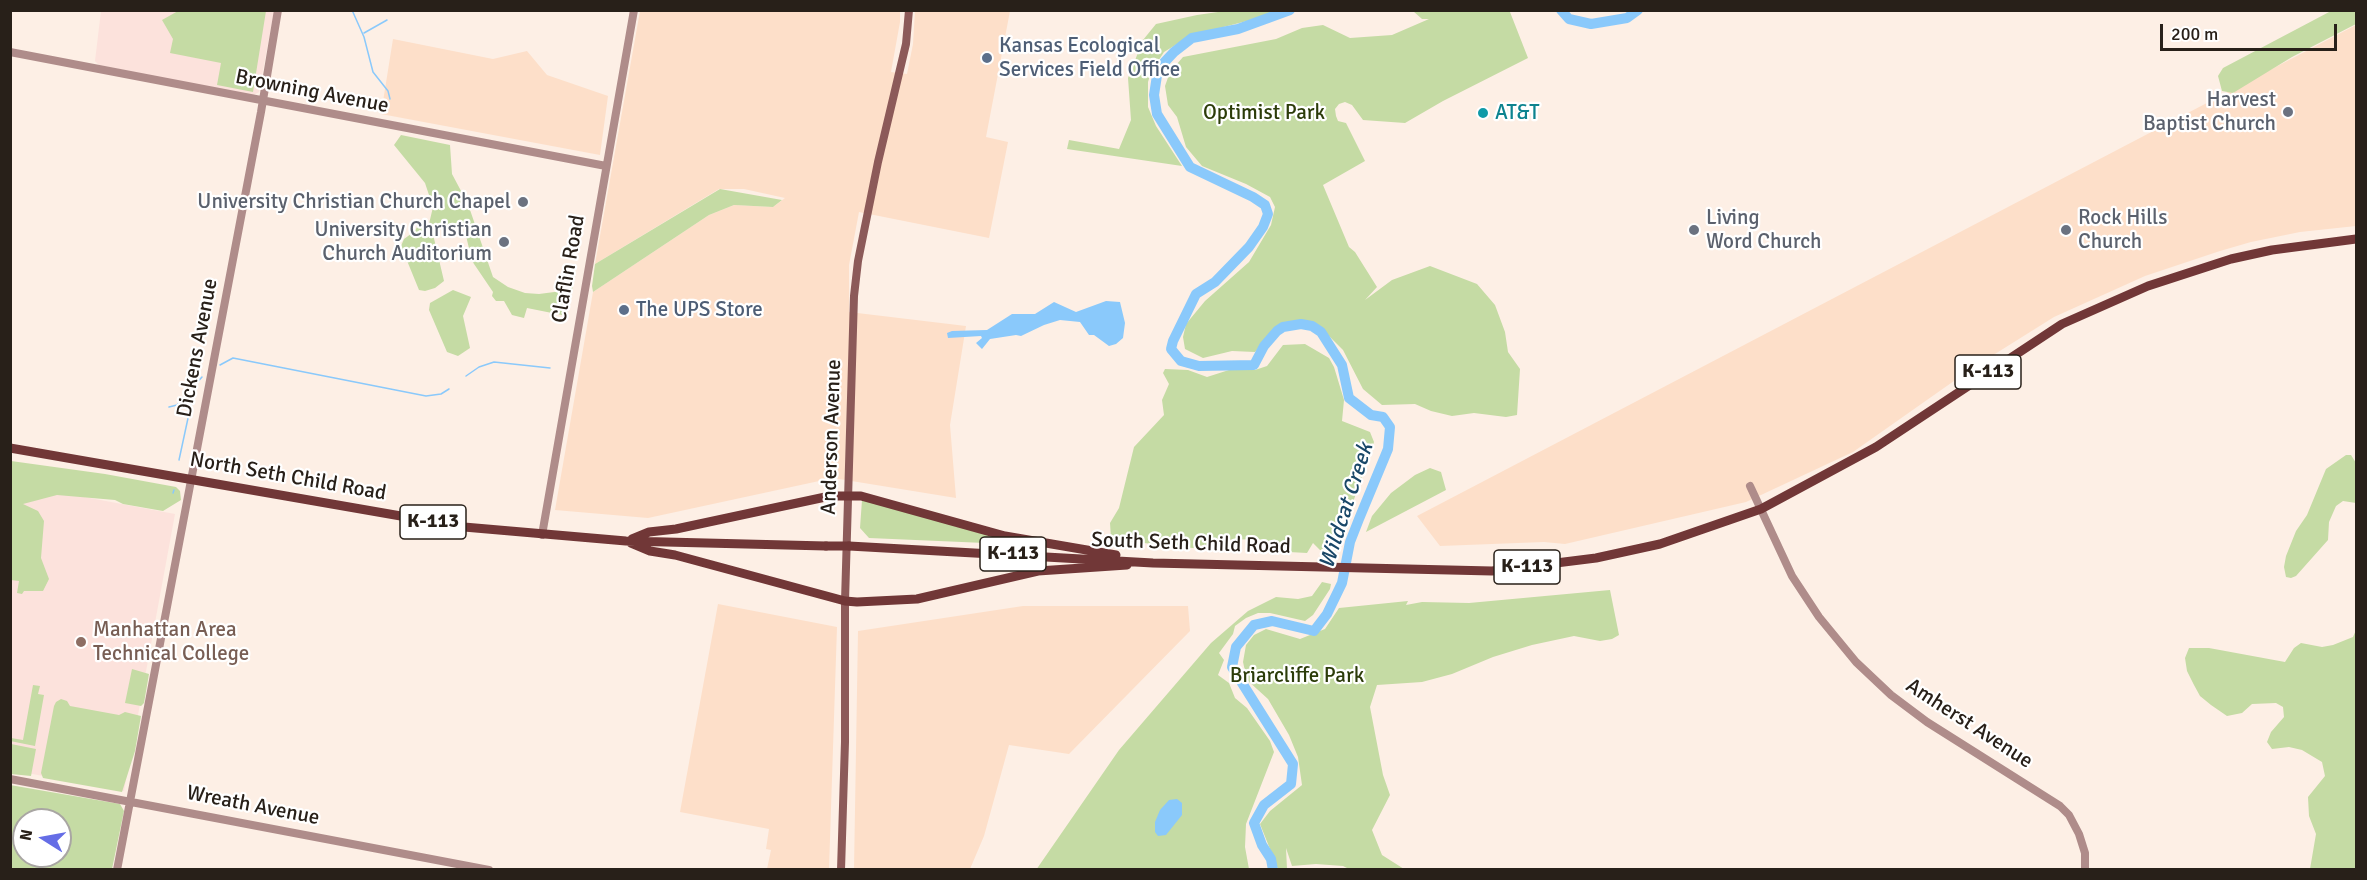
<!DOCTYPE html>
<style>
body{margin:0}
#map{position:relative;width:2367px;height:880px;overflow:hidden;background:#fdefe5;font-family:Signika,sans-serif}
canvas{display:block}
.frame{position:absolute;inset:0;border:12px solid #282019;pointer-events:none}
.north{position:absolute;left:12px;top:808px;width:60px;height:60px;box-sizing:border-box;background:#fff;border:2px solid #a9a6a3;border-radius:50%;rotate:281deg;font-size:16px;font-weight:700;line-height:24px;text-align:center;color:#282019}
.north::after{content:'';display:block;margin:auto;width:21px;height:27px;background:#656de6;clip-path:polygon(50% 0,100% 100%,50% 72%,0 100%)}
.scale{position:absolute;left:2160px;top:24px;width:177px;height:27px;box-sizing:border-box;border:3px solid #282019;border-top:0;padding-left:8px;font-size:18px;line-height:21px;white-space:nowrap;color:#282019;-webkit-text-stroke:4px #fff;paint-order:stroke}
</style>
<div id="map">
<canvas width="2367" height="880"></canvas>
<div class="frame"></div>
<div class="north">N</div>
<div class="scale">200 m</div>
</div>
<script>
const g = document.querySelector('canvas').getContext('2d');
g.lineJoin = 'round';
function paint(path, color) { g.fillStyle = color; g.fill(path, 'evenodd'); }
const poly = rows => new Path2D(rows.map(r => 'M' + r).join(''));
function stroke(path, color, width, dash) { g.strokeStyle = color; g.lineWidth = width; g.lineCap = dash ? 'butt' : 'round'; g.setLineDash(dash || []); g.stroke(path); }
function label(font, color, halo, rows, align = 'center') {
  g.font = font + ' Signika,sans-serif'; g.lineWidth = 4.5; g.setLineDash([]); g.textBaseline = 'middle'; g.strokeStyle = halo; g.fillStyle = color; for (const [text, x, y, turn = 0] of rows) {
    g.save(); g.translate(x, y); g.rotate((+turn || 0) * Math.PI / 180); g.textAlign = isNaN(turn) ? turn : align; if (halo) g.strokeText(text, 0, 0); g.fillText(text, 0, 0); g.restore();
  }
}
const built = poly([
 [640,11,900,11,900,22,891,72,907,74,913,44,915,11,1010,11,986,137,1008,142,989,238,859,212,849,265,849,312,966,326,950,425,956,498,833,478,648,518,555,510,593,292,709,215,734,205,773,207,785,198,744,189,719,189,595,264],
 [2356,25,2356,226,2300,232,2251,242,2220,251,2145,276,2054,317,1971,369,1853,452,1746,502,1565,544,1544,542,1440,546,1417,516],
 [393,39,493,59,527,51,547,75,608,96,600,155,381,114],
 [718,604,837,627,829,869,767,869,771,850,766,849,769,829,680,812],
 [1023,606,1188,606,1190,631,1069,754,1009,745,984,836,970,869,854,869,858,631]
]);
const education = poly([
 [101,11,274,11,259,92,252,96,99,65,95,61],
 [10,483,175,514,124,791,11,770]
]);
const green = poly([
 [1232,10,1276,11,1247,21,1192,35,1164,52,1151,72,1148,82,1148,107,1156,126,1182,166,1067,149,1069,140,1119,149,1131,120,1128,78,1143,40,1156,24,1197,15],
 [178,11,266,11,253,92,217,85,221,63,170,53,173,39,162,20],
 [1413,11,1516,11,1510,12,1528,58,1443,101,1405,123,1363,120,1352,105,1345,102,1339,104,1335,109,1336,116,1338,121,1346,123,1365,161,1323,185,1349,247,1355,252,1377,287,1365,300,1392,280,1430,266,1477,284,1495,305,1505,332,1508,352,1520,369,1517,415,1506,417,1474,413,1452,416,1431,411,1415,404,1382,405,1363,389,1343,350,1317,324,1299,320,1275,327,1255,352,1232,351,1203,358,1185,349,1183,337,1186,324,1205,301,1249,262,1271,225,1275,207,1270,197,1246,184,1202,166,1186,147,1177,117,1168,105,1165,86,1170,72,1183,57,1276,39,1302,28,1323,25,1350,38,1392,35,1429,19,1422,19],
 [2331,11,2356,11,2356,24,2292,57,2233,93,2222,91,2218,76,2223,68],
 [401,135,450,145,452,174,468,204,493,277,508,287,525,293,539,294,562,291,564,274,575,275,567,316,527,308,524,318,512,315,504,301,496,301,492,296,493,292,472,261,463,223,432,230,444,281,435,288,425,291,419,290,401,246,404,239,415,231,418,225,429,224,433,207,425,183,394,145],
 [720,189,782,200,773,207,734,205,709,215,593,292,592,286,595,264],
 [453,290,471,297,463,316,470,348,458,356,447,352,429,310,430,303],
 [1305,344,1329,358,1334,367,1344,400,1342,421,1370,432,1374,442,1351,508,1342,516,1339,530,1342,543,1334,553,1320,550,1313,543,1307,553,1289,552,1259,539,1221,540,1214,548,1203,545,1193,548,1114,540,1111,538,1110,523,1119,508,1134,447,1164,415,1162,400,1169,384,1163,373,1165,369,1188,370,1207,377,1229,370,1255,370,1267,366,1283,345],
 [2346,455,2351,455,2356,463,2356,503,2343,501,2336,506,2329,522,2328,540,2296,576,2291,578,2286,577,2284,567,2286,556,2296,531,2307,515,2326,469],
 [11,461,105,474,176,487,180,491,181,500,163,511,123,504,115,500,57,495,23,504,38,511,44,521,41,558,49,579,43,591,24,591,22,594,17,593,19,581,11,580],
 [1430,468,1441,472,1446,490,1366,532,1372,516,1391,493,1415,475],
 [862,500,1006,540,1008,544,869,538,860,528],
 [1322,582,1331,584,1330,589,1313,615,1305,621,1270,613,1258,613,1246,618,1235,626,1233,634,1219,653,1224,660,1218,675,1229,683,1235,698,1247,708,1270,741,1274,752,1246,824,1245,847,1249,869,1036,870,1119,750,1211,643,1248,611,1276,597,1298,599,1312,596],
 [1610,590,1619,635,1612,639,1600,641,1574,636,1532,645,1493,657,1452,674,1422,682,1377,685,1370,707,1383,775,1390,795,1372,830,1382,855,1404,869,1349,869,1343,866,1316,864,1292,866,1286,848,1287,869,1278,869,1260,824,1270,811,1302,785,1298,757,1289,735,1268,699,1247,680,1243,662,1246,645,1254,635,1266,629,1300,639,1325,629,1339,608,1408,601,1406,605,1422,602,1469,603],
 [2356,630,2356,869,2310,869,2316,834,2309,816,2308,797,2325,776,2322,762,2302,750,2289,747,2272,749,2267,742,2271,732,2284,717,2283,707,2276,703,2252,704,2242,713,2227,716,2211,705,2200,696,2194,685,2187,671,2185,658,2189,648,2209,648,2285,662,2294,648,2301,643,2322,647,2333,645,2353,637],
 [132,669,149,674,144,703,141,706,125,703],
 [33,685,40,686,38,694,44,695,35,746,10,741,11,738,23,740],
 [61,699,67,701,70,706,119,715,125,712,141,716,135,751,122,792,43,778,41,773,54,706,56,702],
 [11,744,36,749,31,776,11,774],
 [10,785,120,804,124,811,112,869,11,869],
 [24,820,60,820,60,856,24,856]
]);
const water = poly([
 [1106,301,1120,302,1125,323,1123,338,1116,344,1109,346,1094,335,1089,335,1080,322,1060,320,1044,325,1021,336,1016,335,990,339,982,349,976,343,982,338,981,336,948,338,947,333,952,331,987,330,1012,314,1035,314,1054,302,1076,312],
 [1177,799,1182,803,1182,815,1166,835,1158,836,1155,832,1155,822,1160,810,1169,800]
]);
const stream = poly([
 [352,10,364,37,373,72,388,91,390,99],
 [364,33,387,20],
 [220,365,233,358,426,396,441,394,449,389],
 [466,376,479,367,494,362,550,368],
 [169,407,177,405,202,377],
 [179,460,196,381],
 [173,493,174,490]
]);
const river = poly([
 [1561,10,1569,19,1591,24,1627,18,1638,10],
 [1273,870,1271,859,1262,845,1254,823,1264,805,1291,784,1293,764,1232,667,1236,647,1254,625,1272,621,1314,631,1327,614,1342,583,1350,542,1359,519,1388,449,1390,427,1383,417,1371,415,1349,398,1342,365,1321,332,1312,326,1301,324,1283,327,1277,331,1264,346,1254,365,1199,366,1181,361,1171,349,1173,341,1196,294,1215,282,1249,247,1263,227,1268,214,1265,205,1253,197,1190,167,1157,114,1154,95,1158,69,1174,52,1192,38,1238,29,1290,10]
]);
const tertiary = poly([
 [10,52,606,166],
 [1750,486,1792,576,1819,617,1856,662,1891,695,1927,722,2060,806,2069,815,2079,834,2085,853,2085,870],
 [542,535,634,10],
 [10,779,489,870],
 [117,870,261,112,278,10]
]);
const secondary = poly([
 [841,870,845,742,845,601,854,296,858,261,878,162,906,44,909,10]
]);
const primary = poly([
 [10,448,464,527,626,541,826,546],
 [632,539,649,532,676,529,830,496,861,496,1005,536,1116,555],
 [631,543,650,551,675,555,845,601,857,602,917,599,1038,571,1127,565],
 [849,546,1153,563,1492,571,1596,558,1660,544,1761,509,1876,447,2062,324,2148,286,2231,259,2272,250,2356,239]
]);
const primaryBridge = poly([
 [826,546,849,546]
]);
const markers = [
 [987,58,6,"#5c6f8a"],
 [2288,112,6,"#6b7280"],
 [1483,113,6,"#0f9aa8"],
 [523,202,6,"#6b7280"],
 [1694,230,6,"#6b7280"],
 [2066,230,6,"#6b7280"],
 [504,242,6,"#6b7280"],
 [624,310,6,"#5c6f8a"],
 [81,642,6,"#8d6e63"]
];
const shields = [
 [1988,372,66],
 [433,522,66],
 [1013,554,66],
 [1527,567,66]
];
const shieldNames = [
 ["K-113",1988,372],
 ["K-113",433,522],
 ["K-113",1013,554],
 ["K-113",1527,567]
];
const serviceNames = [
 ["Kansas Ecological",999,46],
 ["Services Field Office",999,70],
 ["The UPS Store",636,310]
];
const streetNames = [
 ["Browning Avenue",312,92,11],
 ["Claflin Road",569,269,-80],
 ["Dickens Avenue",198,348,-79],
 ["Anderson Avenue",832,437,-88],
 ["North Seth Child Road",288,477,10],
 ["South Seth Child Road",1191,544,2],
 ["Amherst Avenue",1969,724,33],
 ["Wreath Avenue",253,806,11]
];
const worshipNames = [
 ["Harvest",2276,100],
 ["Baptist Church",2276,124],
 ["University Christian Church Chapel",511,202],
 ["Living",1706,218,"left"],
 ["Word Church",1706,242,"left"],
 ["Rock Hills",2078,218,"left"],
 ["Church",2078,242,"left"],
 ["University Christian",492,230],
 ["Church Auditorium",492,254]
];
const parkNames = [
 ["Optimist Park",1264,113],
 ["Briarcliffe Park",1297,676]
];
const cultureNames = [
 ["AT&T",1495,113]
];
const educationNames = [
 ["Manhattan Area",93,630],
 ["Technical College",93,654]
];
const waterNames = [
 ["Wildcat Creek",1347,506,-72]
];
paint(built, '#fddfc9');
paint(education, '#fce2dc');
paint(green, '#c5dba4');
paint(water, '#8ac9fb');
stroke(stream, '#8ac9fb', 1.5);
stroke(river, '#8ac9fb', 10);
stroke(tertiary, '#af8c8a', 8);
stroke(secondary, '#8c5a59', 8);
stroke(primary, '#713737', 9);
stroke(primaryBridge, '#713737', 9);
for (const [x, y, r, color] of markers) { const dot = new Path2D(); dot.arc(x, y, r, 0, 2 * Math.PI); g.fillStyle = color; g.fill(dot); stroke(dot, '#fff', 2); }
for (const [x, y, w] of shields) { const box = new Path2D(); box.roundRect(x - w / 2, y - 17, w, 34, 4.5); g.fillStyle = '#fff'; g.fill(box); stroke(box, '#282019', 1.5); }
label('bold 20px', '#282019', null, shieldNames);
label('21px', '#4e5e75', '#fff', serviceNames, 'left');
label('21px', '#282019', '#fff', streetNames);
label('21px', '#5b616d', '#fff', worshipNames, 'right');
label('21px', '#2c3c09', '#fff', parkNames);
label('21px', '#0d838f', '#fff', cultureNames, 'left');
label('21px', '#785e54', '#fff', educationNames, 'left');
label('italic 22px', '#194768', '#fff', waterNames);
</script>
